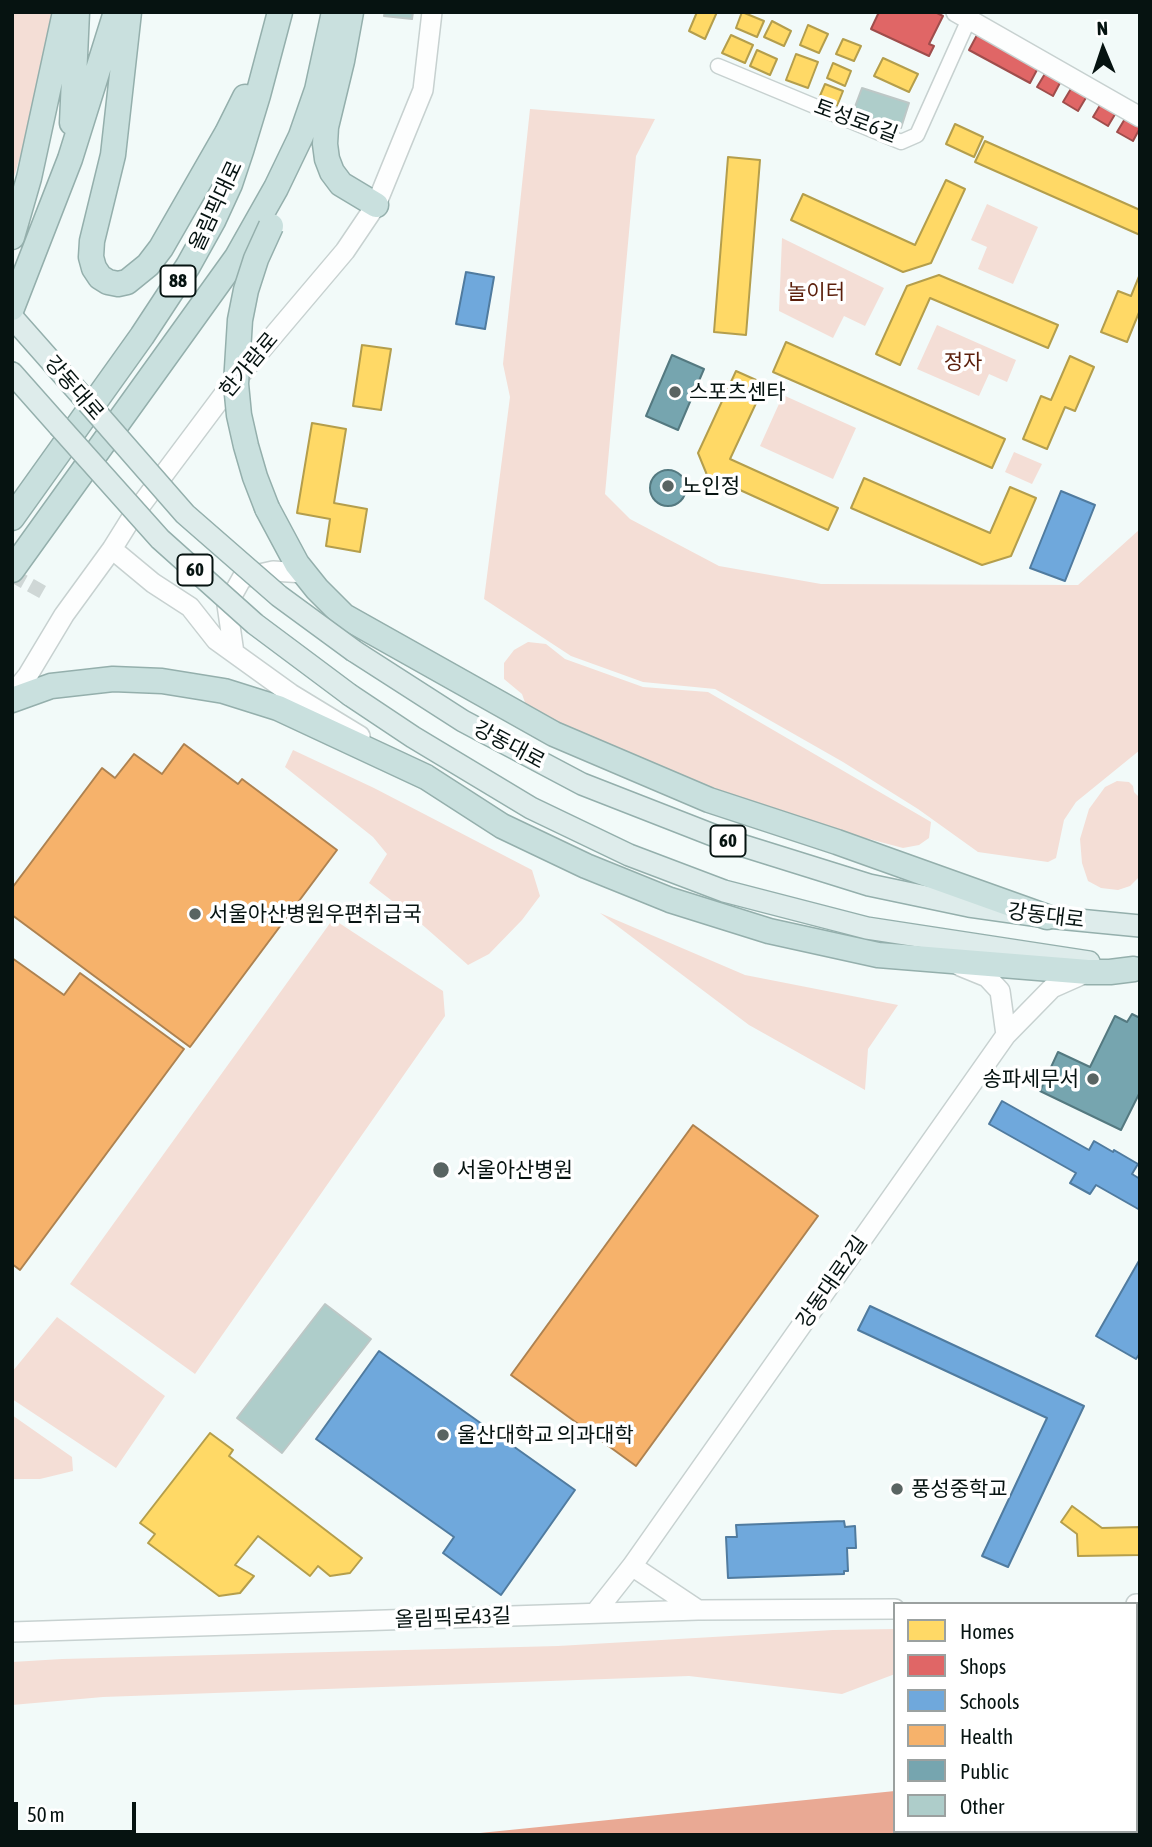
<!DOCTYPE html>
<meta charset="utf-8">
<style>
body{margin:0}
#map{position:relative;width:1152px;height:1847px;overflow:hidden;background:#f2faf9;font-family:"Asap Condensed",sans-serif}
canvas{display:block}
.frame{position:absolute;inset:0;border:14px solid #061311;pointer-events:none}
.legend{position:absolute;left:893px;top:1602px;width:245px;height:231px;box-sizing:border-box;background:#fff;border:2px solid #9ba1a0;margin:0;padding:9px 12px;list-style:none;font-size:21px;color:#061311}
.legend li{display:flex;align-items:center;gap:14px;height:35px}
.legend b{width:35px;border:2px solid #9ba1a0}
.north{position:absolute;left:1068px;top:14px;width:70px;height:70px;-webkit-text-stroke:5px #fff;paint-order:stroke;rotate:358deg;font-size:19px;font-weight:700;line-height:28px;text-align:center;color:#061311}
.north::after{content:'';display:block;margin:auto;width:24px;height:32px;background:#061311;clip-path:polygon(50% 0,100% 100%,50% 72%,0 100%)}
.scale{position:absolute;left:14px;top:1802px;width:122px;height:32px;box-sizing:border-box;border:4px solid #061311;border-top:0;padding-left:9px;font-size:21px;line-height:24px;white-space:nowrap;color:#061311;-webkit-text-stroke:5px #fff;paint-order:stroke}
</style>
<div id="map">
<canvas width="1152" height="1847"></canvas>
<div class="frame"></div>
<ul class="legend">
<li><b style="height:19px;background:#ffd966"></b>Homes</li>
<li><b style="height:19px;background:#e06666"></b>Shops</li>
<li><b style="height:19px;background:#6fa8dc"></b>Schools</li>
<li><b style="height:19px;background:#f6b26b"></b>Health</li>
<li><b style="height:19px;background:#76a5af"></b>Public</li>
<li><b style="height:19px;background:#aecdca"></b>Other</li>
</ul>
<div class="north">N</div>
<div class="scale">50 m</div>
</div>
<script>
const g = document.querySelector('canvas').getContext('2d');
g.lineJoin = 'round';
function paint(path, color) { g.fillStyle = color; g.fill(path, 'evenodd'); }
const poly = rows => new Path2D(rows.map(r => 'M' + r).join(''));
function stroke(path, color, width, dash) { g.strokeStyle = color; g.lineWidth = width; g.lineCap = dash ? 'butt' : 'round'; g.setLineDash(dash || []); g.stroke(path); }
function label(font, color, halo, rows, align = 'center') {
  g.font = font + ' "Asap Condensed","Noto Sans KR",sans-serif'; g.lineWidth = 7; g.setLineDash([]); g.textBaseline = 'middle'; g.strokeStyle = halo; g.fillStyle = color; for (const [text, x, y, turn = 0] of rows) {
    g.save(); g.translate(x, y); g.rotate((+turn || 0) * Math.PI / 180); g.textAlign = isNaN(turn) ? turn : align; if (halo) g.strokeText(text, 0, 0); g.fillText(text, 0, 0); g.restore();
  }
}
const green = poly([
 [12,12,53,12,25,141,12,183],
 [530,109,655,119,636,156,605,494,630,519,719,566,821,584,1078,585,1140,529,1140,750,1076,802,1064,820,1056,858,1048,862,978,852,918,809,843,762,715,689,643,682,571,656,484,599,510,397,503,364],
 [987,204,1038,227,1013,284,978,269,987,247,971,240],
 [782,238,884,288,865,326,844,316,833,338,779,311],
 [937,325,1016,360,1007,382,989,374,979,396,917,369],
 [783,395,856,428,833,479,760,446],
 [1014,452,1042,464,1032,484,1005,472],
 [528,642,546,644,565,659,643,687,708,692,931,822,929,838,919,845,903,848,708,796,528,711,522,694,504,679,504,663,514,650],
 [293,750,374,788,532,870,540,896,522,920,489,954,468,965,418,921,369,883,387,854,373,837,285,767],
 [1117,781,1129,782,1133,786,1134,792,1140,798,1140,876,1130,886,1118,890,1101,888,1088,881,1082,863,1080,839,1089,809,1105,787],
 [600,913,745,975,898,1005,868,1049,865,1090,749,1025],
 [333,919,443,991,445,1016,195,1374,70,1284],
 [57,1317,165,1396,116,1468,12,1399,12,1372],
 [12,1415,72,1457,73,1471,40,1479,12,1479],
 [895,1629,895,1674,842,1694,689,1676,103,1697,12,1705,12,1662,62,1659,558,1646,833,1630]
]);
const water = poly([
 [895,1791,895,1831,1110,1831,1091,1835,416,1835,480,1833]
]);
const homes = poly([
 [697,12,717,12,705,39,689,31,697,12],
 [742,12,764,21,757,37,736,28,742,12],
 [772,21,791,31,784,46,764,37,772,21],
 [808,25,828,34,819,53,800,45,808,25],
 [731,35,753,45,745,63,722,53,731,35],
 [843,39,861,46,854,61,836,54,843,39],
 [757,50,777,59,770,75,750,66,757,50],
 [796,54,818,62,808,88,786,80,796,54],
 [883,58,918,74,909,92,874,76,883,58],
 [833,63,851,71,845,86,827,78,833,63],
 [825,84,843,91,837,106,819,98,825,84],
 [955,124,983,137,974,157,946,144,955,124],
 [985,141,1140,210,1140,235,975,162,985,141],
 [728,157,760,160,746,335,714,332,728,157],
 [946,180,965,189,931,263,903,272,791,220,803,194,915,245,946,180],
 [1140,274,1140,310,1127,342,1101,332,1118,291,1131,296,1140,274],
 [939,275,1058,325,1048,348,930,298,900,365,876,354,907,286,939,275],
 [786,342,1005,439,992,468,773,372,786,342],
 [362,345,391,349,381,410,353,406,362,345],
 [1070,356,1094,367,1075,411,1065,407,1047,449,1023,439,1041,396,1051,400,1070,356],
 [736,371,765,384,730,459,838,508,828,530,707,475,698,453,736,371],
 [312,423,346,429,334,503,367,509,360,552,326,546,330,519,297,513,312,423],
 [864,478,990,533,1010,487,1036,498,1011,556,982,565,851,508,864,478],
 [210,1433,233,1450,229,1456,362,1558,350,1573,330,1576,318,1566,310,1576,258,1536,235,1565,254,1576,240,1593,219,1596,148,1543,155,1534,140,1523,210,1433],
 [1072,1506,1102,1528,1140,1527,1140,1555,1078,1556,1077,1534,1061,1522,1072,1506]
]);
const shops = poly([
 [879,12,935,12,943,16,929,44,934,46,929,56,871,29,879,12],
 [977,35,1038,68,1030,83,969,50,977,35],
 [1046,72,1061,81,1053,96,1037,87,1046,72],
 [1072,87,1087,96,1078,111,1063,102,1072,87],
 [1102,102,1117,111,1108,126,1093,117,1102,102],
 [1126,117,1140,125,1140,128,1133,141,1117,132,1126,117]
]);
const schools = poly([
 [466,272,494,277,485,329,456,324,466,272],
 [1061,491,1095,505,1065,581,1030,568,1061,491],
 [1002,1101,1089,1150,1094,1141,1113,1152,1114,1150,1138,1164,1132,1174,1140,1179,1140,1210,1096,1185,1090,1194,1070,1183,1076,1173,989,1124,1002,1101],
 [1140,1259,1140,1353,1136,1359,1096,1336,1140,1259],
 [870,1306,1084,1406,1008,1567,982,1556,1047,1418,858,1330,870,1306],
 [379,1351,575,1490,501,1595,443,1553,454,1537,316,1439,379,1351],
 [844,1521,845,1527,855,1526,856,1548,847,1548,848,1571,844,1571,844,1574,728,1578,726,1537,737,1537,736,1525,844,1521]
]);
const health = poly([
 [184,744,238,784,242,779,337,850,190,1047,12,915,12,888,102,768,115,778,134,754,162,774,184,744],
 [12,958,64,995,80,973,184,1049,20,1270,12,1264,12,958],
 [693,1125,818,1216,636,1466,511,1375,693,1125]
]);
const public = poly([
 [672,355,704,369,678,430,646,416,672,355],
 '650 488a18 18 0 1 1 36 0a18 18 0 1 1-36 0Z',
 [1132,1014,1140,1018,1140,1092,1121,1130,1040,1091,1058,1052,1090,1067,1115,1016,1127,1022,1132,1014]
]);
const building = poly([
 [385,12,413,12,412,19,384,16,385,12],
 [862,88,909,103,901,128,853,112,862,88],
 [325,1304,371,1339,282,1453,237,1418,325,1304]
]);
const streetTunnel = poly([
 [12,575,48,595]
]);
const street = poly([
 [718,66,901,142,917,135,969,19]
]);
const secondary = poly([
 [956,12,1140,117],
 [112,549,153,583,190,607,216,640,291,694,360,736],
 [234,653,227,605,242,578,273,571,304,573],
 [12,695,28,675,64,615,112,549,132,517,224,394,345,251,376,205,423,90,432,12],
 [960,966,987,977,1000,991,1006,1035],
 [632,1566,698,1610],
 [1136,1604,1140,1604],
 [595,1613,632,1566,1006,1035,1052,988,1088,972],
 [12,1632,698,1610,895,1609]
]);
const primary = poly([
 [12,317,88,403],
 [12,373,59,426],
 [354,651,463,721,582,784,728,841,869,885,969,906,1047,917,1140,926],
 [350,695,413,737,531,808,629,855,724,891,867,928,1089,962]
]);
const highway = poly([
 [129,12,113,155,92,241,91,257,94,268,100,277,108,282,118,284,127,282,148,265,161,248,227,133,245,97],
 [351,12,342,61,326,127,325,144,327,159,332,172,341,184,376,205],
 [72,123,77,12],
 [12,237,29,178,65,12],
 [12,308,70,159,116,12],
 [267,508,297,564,317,589,344,616,554,734,709,800,837,842,1047,917],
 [12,518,142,336,188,266,213,221,230,184,241,151,258,95,280,12],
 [12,570,237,257,276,188,301,136,317,90,334,12],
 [12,700,51,686,113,679,162,681,224,691,278,708,426,777,502,826,586,866,670,900,769,931,878,955,1088,972,1110,972,1134,969]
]);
const primaryBridge = poly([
 [88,403,185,514,279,596,354,651],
 [59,426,160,539,255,624,350,695]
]);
const highwayBridge = poly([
 [267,508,255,477,246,446,239,415,236,384,240,320,246,290,256,259,271,226]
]);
const markers = [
 [675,392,7,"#596462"],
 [668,486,7,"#596462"],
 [195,914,7,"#596462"],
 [1093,1079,7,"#596462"],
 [441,1170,9,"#596462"],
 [443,1435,7,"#596462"],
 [897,1489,7,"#596462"]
];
const shields = [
 [178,281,35],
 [195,570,35],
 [728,841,35]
];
const shieldNames = [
 ["88",178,281],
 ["60",195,570],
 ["60",728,841]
];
const streetNames = [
 ["토성로6길",856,121,20],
 ["올림픽대로",216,206,-65],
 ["한가람로",249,365,-50],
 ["강동대로",74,388,49],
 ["강동대로",509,745,28],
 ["강동대로",1046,916,7],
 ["강동대로2길",832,1282,-55],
 ["올림픽로43길",453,1618,-2]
];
const parkNames = [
 ["놀이터",816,292],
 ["정자",963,362]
];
const poiNames = [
 ["스포츠센타",689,392],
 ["노인정",682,486],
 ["서울아산병원우편취급국",209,914],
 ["송파세무서",1079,1079,"right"],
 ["서울아산병원",457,1170],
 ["울산대학교 의과대학",457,1435],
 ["풍성중학교",911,1489]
];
paint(green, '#f4ded6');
paint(water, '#e9a994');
paint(homes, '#ffd966');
stroke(homes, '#b49e4c', 2);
paint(shops, '#e06666');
stroke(shops, '#9f4d4c', 2);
paint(schools, '#6fa8dc');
stroke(schools, '#507b9f', 2);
paint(health, '#f6b26b');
stroke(health, '#ae8250', 2);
paint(public, '#76a5af');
stroke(public, '#547980', 2);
paint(building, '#aecdca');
stroke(building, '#bdc7c6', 2);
stroke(streetTunnel, '#cfd7d6', 14, [14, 7]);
stroke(street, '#c7d1d0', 17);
stroke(secondary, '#c7d1d0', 22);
stroke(primary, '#94afac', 24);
stroke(highway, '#94afac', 27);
stroke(street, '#fdfefe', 14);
stroke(secondary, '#fdfefe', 19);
stroke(primary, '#deeceb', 21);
stroke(highway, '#c9e0de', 24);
stroke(primaryBridge, '#94afac', 24, []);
stroke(highwayBridge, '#94afac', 27, []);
stroke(primaryBridge, '#deeceb', 21);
stroke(highwayBridge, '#c9e0de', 24);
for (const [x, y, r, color] of markers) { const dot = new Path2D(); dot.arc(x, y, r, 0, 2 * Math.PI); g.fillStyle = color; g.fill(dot); stroke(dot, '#fff', 2.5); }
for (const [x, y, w] of shields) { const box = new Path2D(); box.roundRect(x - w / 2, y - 15.5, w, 31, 5); g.fillStyle = '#fff'; g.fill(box); stroke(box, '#061311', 2); }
label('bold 19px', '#061311', null, shieldNames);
label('21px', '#061311', '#fff', streetNames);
label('21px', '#5b1f0b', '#fff', parkNames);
label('21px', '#061311', '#fff', poiNames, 'left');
</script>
